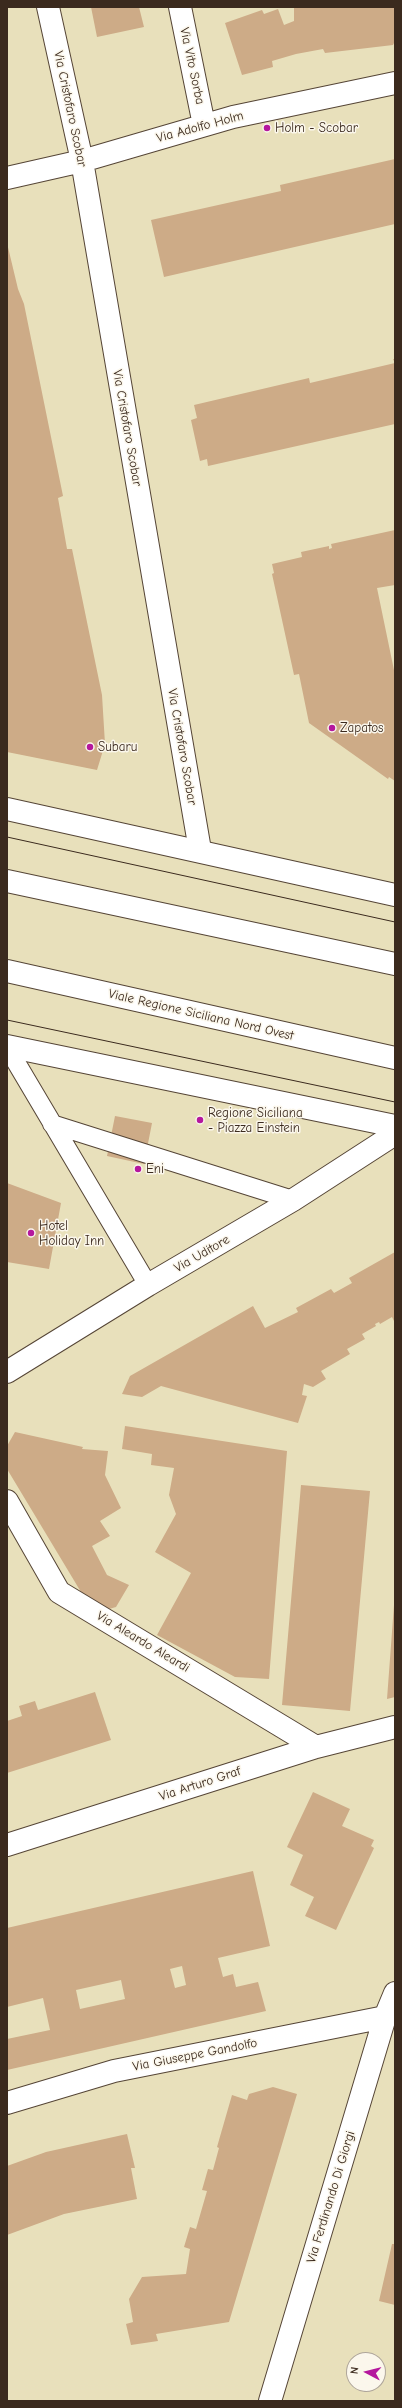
<!DOCTYPE html>
<style>
body{margin:0}
#map{position:relative;width:402px;height:2408px;overflow:hidden;background:#e8e0bb;font-family:"Comic Neue",sans-serif}
canvas{display:block}
.frame{position:absolute;inset:0;border:8px solid #3b2a1e;pointer-events:none}
.north{position:absolute;left:346px;top:2352px;width:40px;height:40px;box-sizing:border-box;background:#fbf7ec;border:1px solid #aea59a;border-radius:50%;rotate:277deg;font-size:11px;font-weight:700;line-height:16px;text-align:center;color:#3b2a1e}
.north::after{content:'';display:block;margin:auto;width:14px;height:18px;background:#b5179e;clip-path:polygon(50% 0,100% 100%,50% 72%,0 100%)}
</style>
<div id="map">
<canvas width="402" height="2408"></canvas>
<div class="frame"></div>
<div class="north">N</div>
</div>
<script>
const g = document.querySelector('canvas').getContext('2d');
g.lineJoin = 'round';
function paint(path, color) { g.fillStyle = color; g.fill(path, 'evenodd'); }
const poly = rows => new Path2D(rows.map(r => 'M' + r).join(''));
function stroke(path, color, width, dash) { g.strokeStyle = color; g.lineWidth = width; g.lineCap = dash ? 'butt' : 'round'; g.setLineDash(dash || []); g.stroke(path); }
function label(font, color, halo, rows, align = 'center') {
  g.font = font + ' "Comic Neue",sans-serif'; g.lineWidth = 3; g.setLineDash([]); g.textBaseline = 'middle'; g.strokeStyle = halo; g.fillStyle = color; for (const [text, x, y, turn = 0] of rows) {
    g.save(); g.translate(x, y); g.rotate((+turn || 0) * Math.PI / 180); g.textAlign = isNaN(turn) ? turn : align; if (halo) g.strokeText(text, 0, 0); g.fillText(text, 0, 0); g.restore();
  }
}
const building = poly([
 [91,7,139,7,144,27,97,37],
 [294,7,395,7,395,41,393,45,325,53,323,49,296,54,272,61,273,67,242,75,225,23,262,10,264,14,278,9,284,25,294,21],
 [395,159,395,224,164,277,151,220,281,191,280,185],
 [7,243,18,289,24,304,63,496,58,498,67,549,72,549,102,695,105,744,97,770,7,752],
 [393,359,395,359,395,424,208,466,207,459,200,461,191,420,197,418,194,405,309,378,310,383,395,363],
 [395,530,395,585,377,588,395,675,395,781,389,777,388,779,309,723,299,674,294,675,272,574,274,573,272,564,302,557,301,552,329,546,329,549,332,548,331,544],
 [115,1116,152,1123,144,1164,107,1156],
 [7,1183,61,1203,49,1269,7,1262],
 [395,1252,395,1323,392,1317,380,1324,379,1322,375,1324,376,1326,362,1334,365,1339,347,1349,350,1354,321,1371,326,1379,313,1387,304,1384,302,1395,307,1396,298,1423,161,1386,142,1397,122,1394,130,1376,253,1306,265,1328,298,1312,296,1308,331,1289,334,1293,352,1283,349,1278],
 [125,1426,287,1451,269,1679,235,1677,157,1635,191,1573,155,1552,176,1514,169,1495,174,1468,151,1465,152,1454,122,1449],
 [15,1432,83,1447,82,1449,108,1451,105,1475,121,1508,100,1521,110,1536,92,1546,107,1575,129,1585,116,1607,109,1609,84,1597,7,1469,7,1446],
 [301,1485,370,1491,350,1711,282,1705],
 [394,1605,395,1697,387,1699],
 [95,1692,111,1740,7,1773,7,1721,22,1716,19,1706,35,1701,38,1710],
 [313,1792,350,1809,342,1826,374,1840,371,1846,374,1848,336,1930,305,1916,314,1897,290,1885,303,1855,287,1847],
 [253,1871,270,1946,218,1958,223,1977,233,1974,236,1987,258,1982,266,2011,7,2070,7,2039,50,2030,43,1998,7,2007,7,1928],
 [182,1966,186,1985,175,1988,170,1969],
 [121,1980,125,1999,80,2009,76,1990],
 [273,2087,297,2094,229,2322,156,2334,158,2341,131,2345,126,2324,133,2322,129,2299,142,2277,186,2274,190,2249,184,2247,190,2227,196,2229,207,2191,202,2190,208,2169,213,2170,219,2148,217,2147,232,2095,247,2100,249,2094],
 [127,2134,135,2168,131,2168,137,2199,64,2214,7,2235,7,2166,46,2152],
 [392,2244,395,2244,395,2305,379,2301]
]);
const lane = poly([
 [7,1047,148,1285],
 [52,1124,293,1200]
]);
const street = poly([
 [48,7,82,161,200,850],
 [180,7,204,125],
 [7,178,82,161,233,117,395,83],
 [7,1372,148,1285,293,1200,395,1134],
 [7,1501,59,1592,316,1747],
 [7,1845,316,1747,395,1727],
 [7,2103,114,2071,385,2017],
 [270,2401,385,2017,395,1993]
]);
const secondary = poly([
 [7,809,395,895],
 [7,1046,395,1126]
]);
const primary = poly([
 [7,881,395,964],
 [7,971,395,1058]
]);
const tram = poly([
 [7,837,395,922],
 [7,1020,395,1102]
]);
const markers = [
 [267,128,4,"#b5179e"],
 [332,728,4,"#b5179e"],
 [90,747,4,"#b5179e"],
 [200,1120,4,"#b5179e"],
 [138,1169,4,"#b5179e"],
 [31,1233,4,"#b5179e"]
];
const streetNames = [
 ["Via Vito Sorba",192,66,78],
 ["Via Cristofaro Scobar",70,109,78],
 ["Via Adolfo Holm",200,127,-15],
 ["Via Cristofaro Scobar",127,428,80],
 ["Via Cristofaro Scobar",182,747,80],
 ["Viale Regione Siciliana Nord Ovest",201,1015,13],
 ["Via Uditore",202,1254,-30],
 ["Via Aleardo Aleardi",143,1642,31],
 ["Via Arturo Graf",200,1784,-18],
 ["Via Giuseppe Gandolfo",195,2055,-11],
 ["Via Ferdinando Di Giorgi",331,2197,-73]
];
const poiNames = [
 ["Holm - Scobar",275,128],
 ["Zapatos",340,728],
 ["Subaru",98,747],
 ["Regione Siciliana",208,1113],
 ["- Piazza Einstein",208,1128],
 ["Eni",146,1169],
 ["Hotel",39,1226],
 ["Holiday Inn",39,1241]
];
paint(building, '#cdab87');
stroke(lane, '#554536', 20);
stroke(street, '#554536', 24);
stroke(secondary, '#554536', 24);
stroke(primary, '#554536', 24);
stroke(lane, '#fff', 18);
stroke(street, '#fff', 22);
stroke(secondary, '#fff', 22);
stroke(primary, '#fff', 22);
stroke(tram, '#3b2a1e', 1);
for (const [x, y, r, color] of markers) { const dot = new Path2D(); dot.arc(x, y, r, 0, 2 * Math.PI); g.fillStyle = color; g.fill(dot); stroke(dot, '#fbf7ec', 1.5); }
label('13px', '#3b2a1e', '#fbf7ec', streetNames);
label('13px', '#3b2a1e', '#fbf7ec', poiNames, 'left');
</script>
